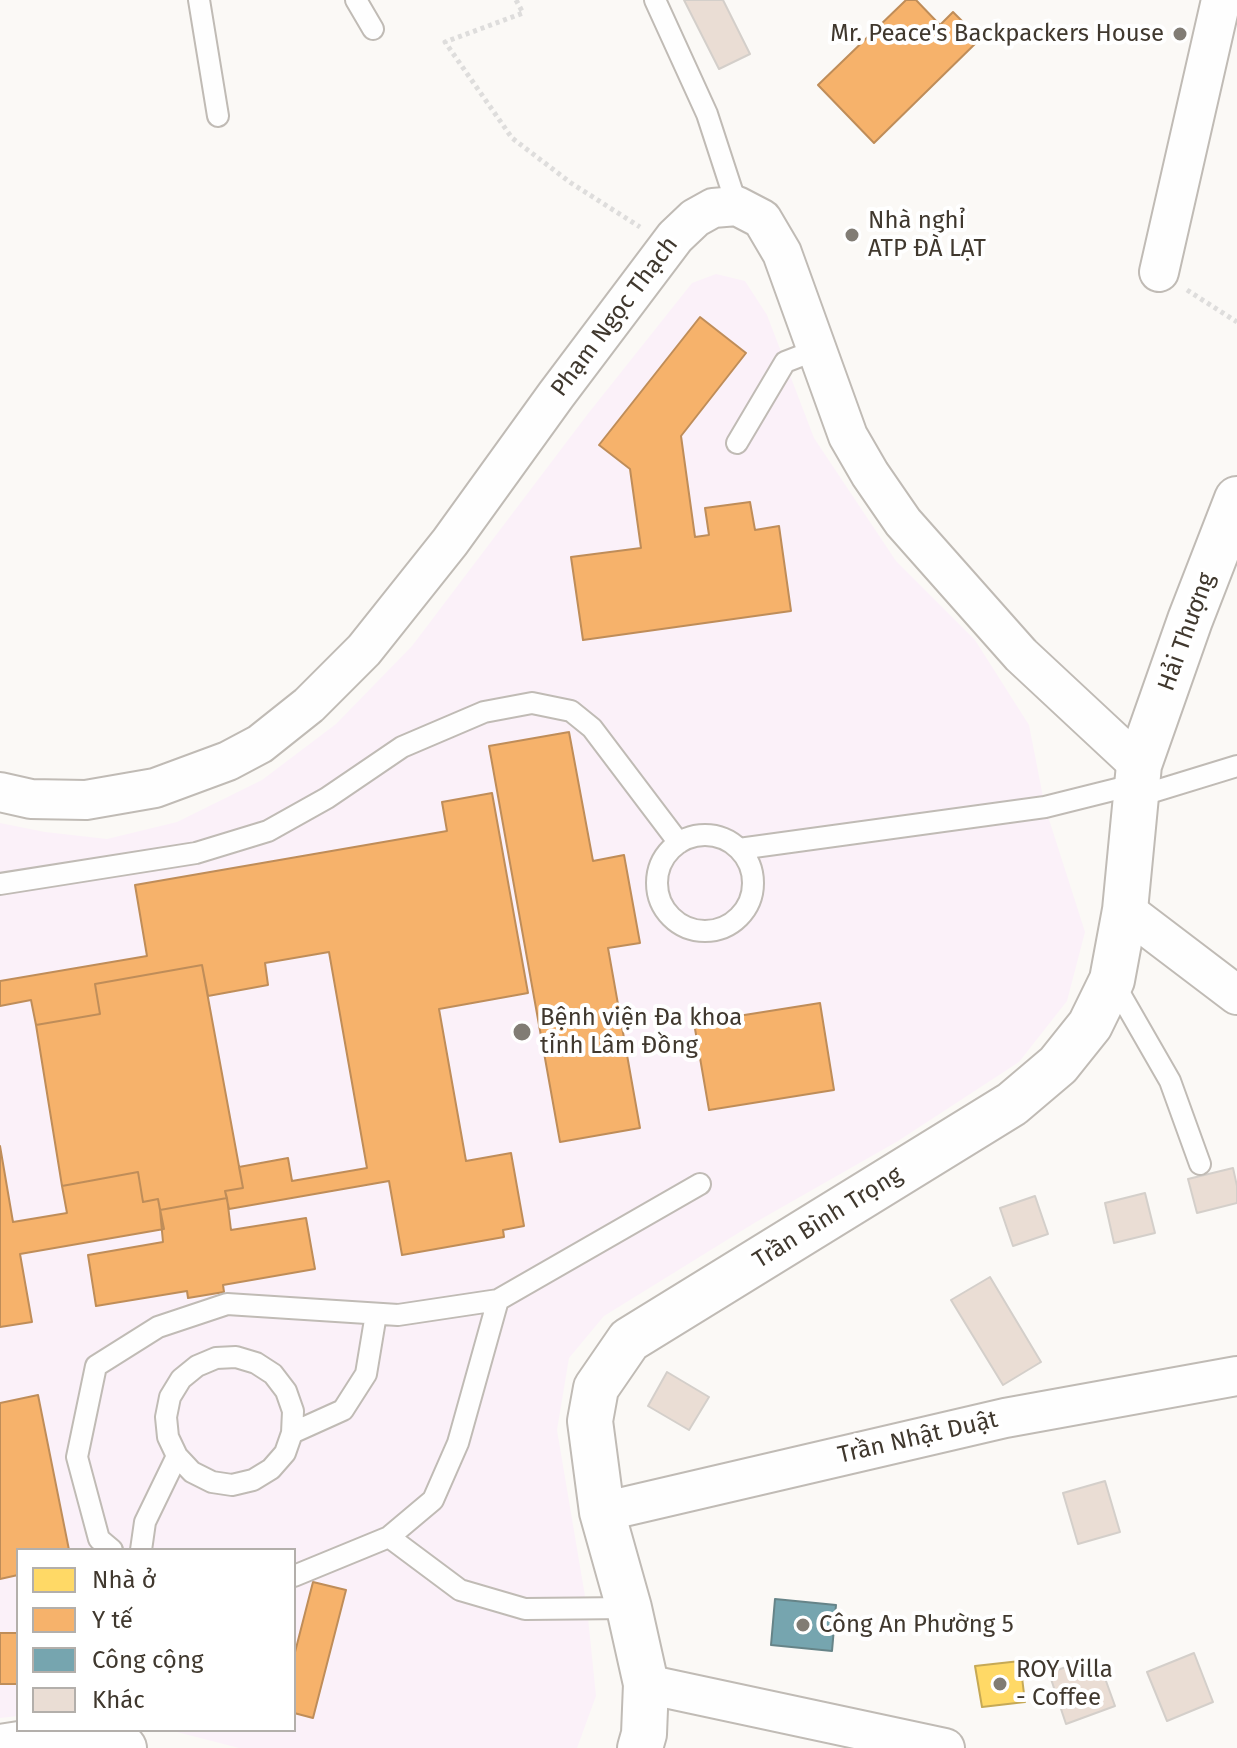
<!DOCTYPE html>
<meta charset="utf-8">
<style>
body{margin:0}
#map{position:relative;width:1237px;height:1748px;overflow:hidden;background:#fbf9f6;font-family:"Fira Sans",sans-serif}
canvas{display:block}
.legend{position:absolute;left:16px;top:1548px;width:280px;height:184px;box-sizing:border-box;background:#fff;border:2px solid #b3afab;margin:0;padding:10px 14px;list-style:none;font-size:24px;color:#40382e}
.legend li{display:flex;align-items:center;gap:16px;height:40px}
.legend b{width:40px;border:2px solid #b3afab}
</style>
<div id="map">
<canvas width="1237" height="1748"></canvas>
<ul class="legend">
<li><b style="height:22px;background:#ffd966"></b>Nhà ở</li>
<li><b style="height:22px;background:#f6b26b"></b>Y tế</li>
<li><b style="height:22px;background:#76a5af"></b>Công cộng</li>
<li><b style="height:22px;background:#eaddd4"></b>Khác</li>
</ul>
</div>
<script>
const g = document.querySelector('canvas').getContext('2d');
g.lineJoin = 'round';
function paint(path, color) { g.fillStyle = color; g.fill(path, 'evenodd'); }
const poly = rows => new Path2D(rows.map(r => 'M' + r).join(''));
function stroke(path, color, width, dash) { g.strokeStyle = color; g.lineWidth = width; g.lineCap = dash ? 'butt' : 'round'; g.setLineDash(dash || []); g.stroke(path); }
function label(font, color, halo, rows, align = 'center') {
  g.font = font + ' "Fira Sans",sans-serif'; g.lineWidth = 8; g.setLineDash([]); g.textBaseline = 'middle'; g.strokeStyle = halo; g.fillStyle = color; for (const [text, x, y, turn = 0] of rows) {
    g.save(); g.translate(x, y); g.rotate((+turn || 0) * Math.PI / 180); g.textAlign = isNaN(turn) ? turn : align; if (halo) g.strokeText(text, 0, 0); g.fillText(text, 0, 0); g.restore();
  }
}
const medical = poly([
 [716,274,745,281,767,315,814,438,896,561,975,640,1029,725,1045,807,1085,932,1067,1001,1019,1062,898,1141,756,1222,604,1316,569,1358,557,1430,587,1608,596,1696,577,1748,239,1748,169,1730,294,1730,294,1550,18,1550,18,1716,0,1718,0,823,45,832,107,839,177,822,262,780,336,724,412,646,587,415,692,283]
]);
const homes = poly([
 [1020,1661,1025,1702,982,1707,975,1666,1020,1661]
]);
const health = poly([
 [906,0,916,0,940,25,953,12,980,39,874,143,818,85,906,0],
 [700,317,746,353,681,436,695,537,709,535,705,508,750,502,755,530,779,526,791,611,583,640,571,557,641,548,630,469,599,445,700,317],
 [569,732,593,861,624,855,640,943,608,948,640,1128,560,1142,489,746,569,732],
 [492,793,528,993,439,1009,466,1161,511,1153,524,1226,503,1230,504,1237,402,1255,389,1181,229,1209,225,1191,243,1188,239,1167,288,1158,292,1181,367,1168,329,952,265,963,268,985,208,996,202,965,95,984,100,1014,36,1025,31,1000,0,1006,0,981,147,956,135,885,447,831,442,802,492,793],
 [202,965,243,1188,225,1191,227,1198,160,1210,158,1199,143,1202,138,1172,62,1186,36,1025,100,1014,95,984,202,965],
 [820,1003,834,1090,709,1110,694,1023,820,1003],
 [0,1146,13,1222,67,1213,62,1186,138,1172,143,1202,158,1199,164,1229,20,1254,32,1322,0,1327,0,1146],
 [227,1198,231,1230,306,1218,315,1269,223,1285,224,1292,188,1298,187,1291,96,1306,88,1255,163,1242,160,1210,227,1198],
 [38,1395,69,1550,18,1550,18,1575,0,1579,0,1403,38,1395],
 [313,1582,346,1590,313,1718,294,1713,294,1656,313,1582],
 [0,1633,18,1633,18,1684,0,1684,0,1633]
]);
const public = poly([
 [775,1599,836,1605,832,1651,771,1645,775,1599]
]);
const building = poly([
 [684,0,723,0,750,54,719,69,684,0],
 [1233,1168,1237,1186,1237,1203,1197,1213,1188,1179,1233,1168],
 [1145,1193,1155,1233,1114,1243,1105,1203,1145,1193],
 [1035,1196,1048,1234,1013,1246,1000,1208,1035,1196],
 [990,1277,1041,1362,1003,1385,951,1300,990,1277],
 [667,1372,709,1397,689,1430,648,1406,667,1372],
 [1105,1481,1120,1532,1078,1544,1063,1493,1105,1481],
 [1194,1653,1213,1702,1167,1721,1147,1672,1194,1653],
 [1097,1656,1115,1706,1066,1724,1049,1673,1097,1656]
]);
const path = poly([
 [516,0,523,13,445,42,512,138,571,183,640,227],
 [1187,290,1237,322]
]);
const lane = poly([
 [199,0,218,116],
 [356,0,373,29],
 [655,0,707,114,737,206],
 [737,443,785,362,816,350],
 [1136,797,1237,766],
 '657 883a48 48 0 1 1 96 0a48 48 0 1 1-96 0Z',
 [739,849,1045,807,1137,784],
 [0,884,196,853,268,831,327,798,402,747,484,712,532,703,571,711,592,728,679,843],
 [1112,980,1170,1081,1200,1164],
 [292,1433,293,1411,286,1391,273,1374,256,1363,236,1357,216,1358,197,1366,181,1379,170,1397,166,1417,168,1437,177,1456,192,1472,212,1482,232,1485,253,1480,271,1469,285,1453,292,1433,343,1410,366,1374,376,1314],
 [389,1537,460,1590,525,1609,629,1608],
 [112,1550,99,1539,77,1457,96,1366,158,1327,227,1304,398,1315,498,1300,700,1184],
 [141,1550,145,1522,177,1456],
 [294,1576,389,1537,433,1500,458,1443,498,1300]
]);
const street = poly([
 [1159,272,1221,0],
 [0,792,31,799,86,800,155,788,228,761,260,744,309,705,364,650,450,542,556,395,675,237,695,218,713,208,737,206,762,219,782,253,848,436,870,474,903,522,1021,655,1139,765],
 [1125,910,1237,995],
 [602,1512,1005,1418,1237,1376],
 [646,1684,945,1748]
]);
const secondary = poly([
 [0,1747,45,1740,100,1742,124,1748],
 [640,1748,644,1734,646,1684,629,1608,602,1512,590,1421,596,1388,629,1340,1012,1104,1058,1065,1090,1025,1112,980,1125,910,1139,765,1190,620,1237,499]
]);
const markers = [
 [1180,34,8,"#817c74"],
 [852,235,8,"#817c74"],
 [522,1032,10,"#817c74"],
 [803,1625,8,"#817c74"],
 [1000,1684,8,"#817c74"]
];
const poiNames = [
 ["Mr. Peace's Backpackers House",1164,34,"right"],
 ["Nhà nghỉ",868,221],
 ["ATP ĐÀ LẠT",868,249],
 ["Bệnh viện Đa khoa",540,1018],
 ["tỉnh Lâm Đồng",540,1046],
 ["Công An Phường 5",819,1625],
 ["ROY Villa",1016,1670],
 ["- Coffee",1016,1698]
];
const streetNames = [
 ["Phạm Ngọc Thạch",615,317,-53],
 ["Hải Thượng",1187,632,-70],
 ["Trần Bình Trọng",828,1218,-32],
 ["Trần Nhật Duật",918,1438,-13]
];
paint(medical, '#fbf1f9');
paint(homes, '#ffd966');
stroke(homes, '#c6a955', 2);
paint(health, '#f6b26b');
stroke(health, '#bf8d59', 2);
paint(public, '#76a5af');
stroke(public, '#668488', 2);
paint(building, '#eaddd4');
stroke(building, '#d4cfca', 2);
stroke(lane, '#c0bbb5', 24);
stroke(street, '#c0bbb5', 42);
stroke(secondary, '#c0bbb5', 48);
stroke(path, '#dedddc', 5, [4, 4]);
stroke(lane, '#fefefe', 20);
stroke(street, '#fefefe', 38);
stroke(secondary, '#fefefe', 44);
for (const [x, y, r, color] of markers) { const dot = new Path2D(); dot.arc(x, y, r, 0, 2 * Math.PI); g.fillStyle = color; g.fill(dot); stroke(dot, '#fff', 3); }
label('24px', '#40382e', '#fff', poiNames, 'left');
label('24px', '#40382e', '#fff', streetNames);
</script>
